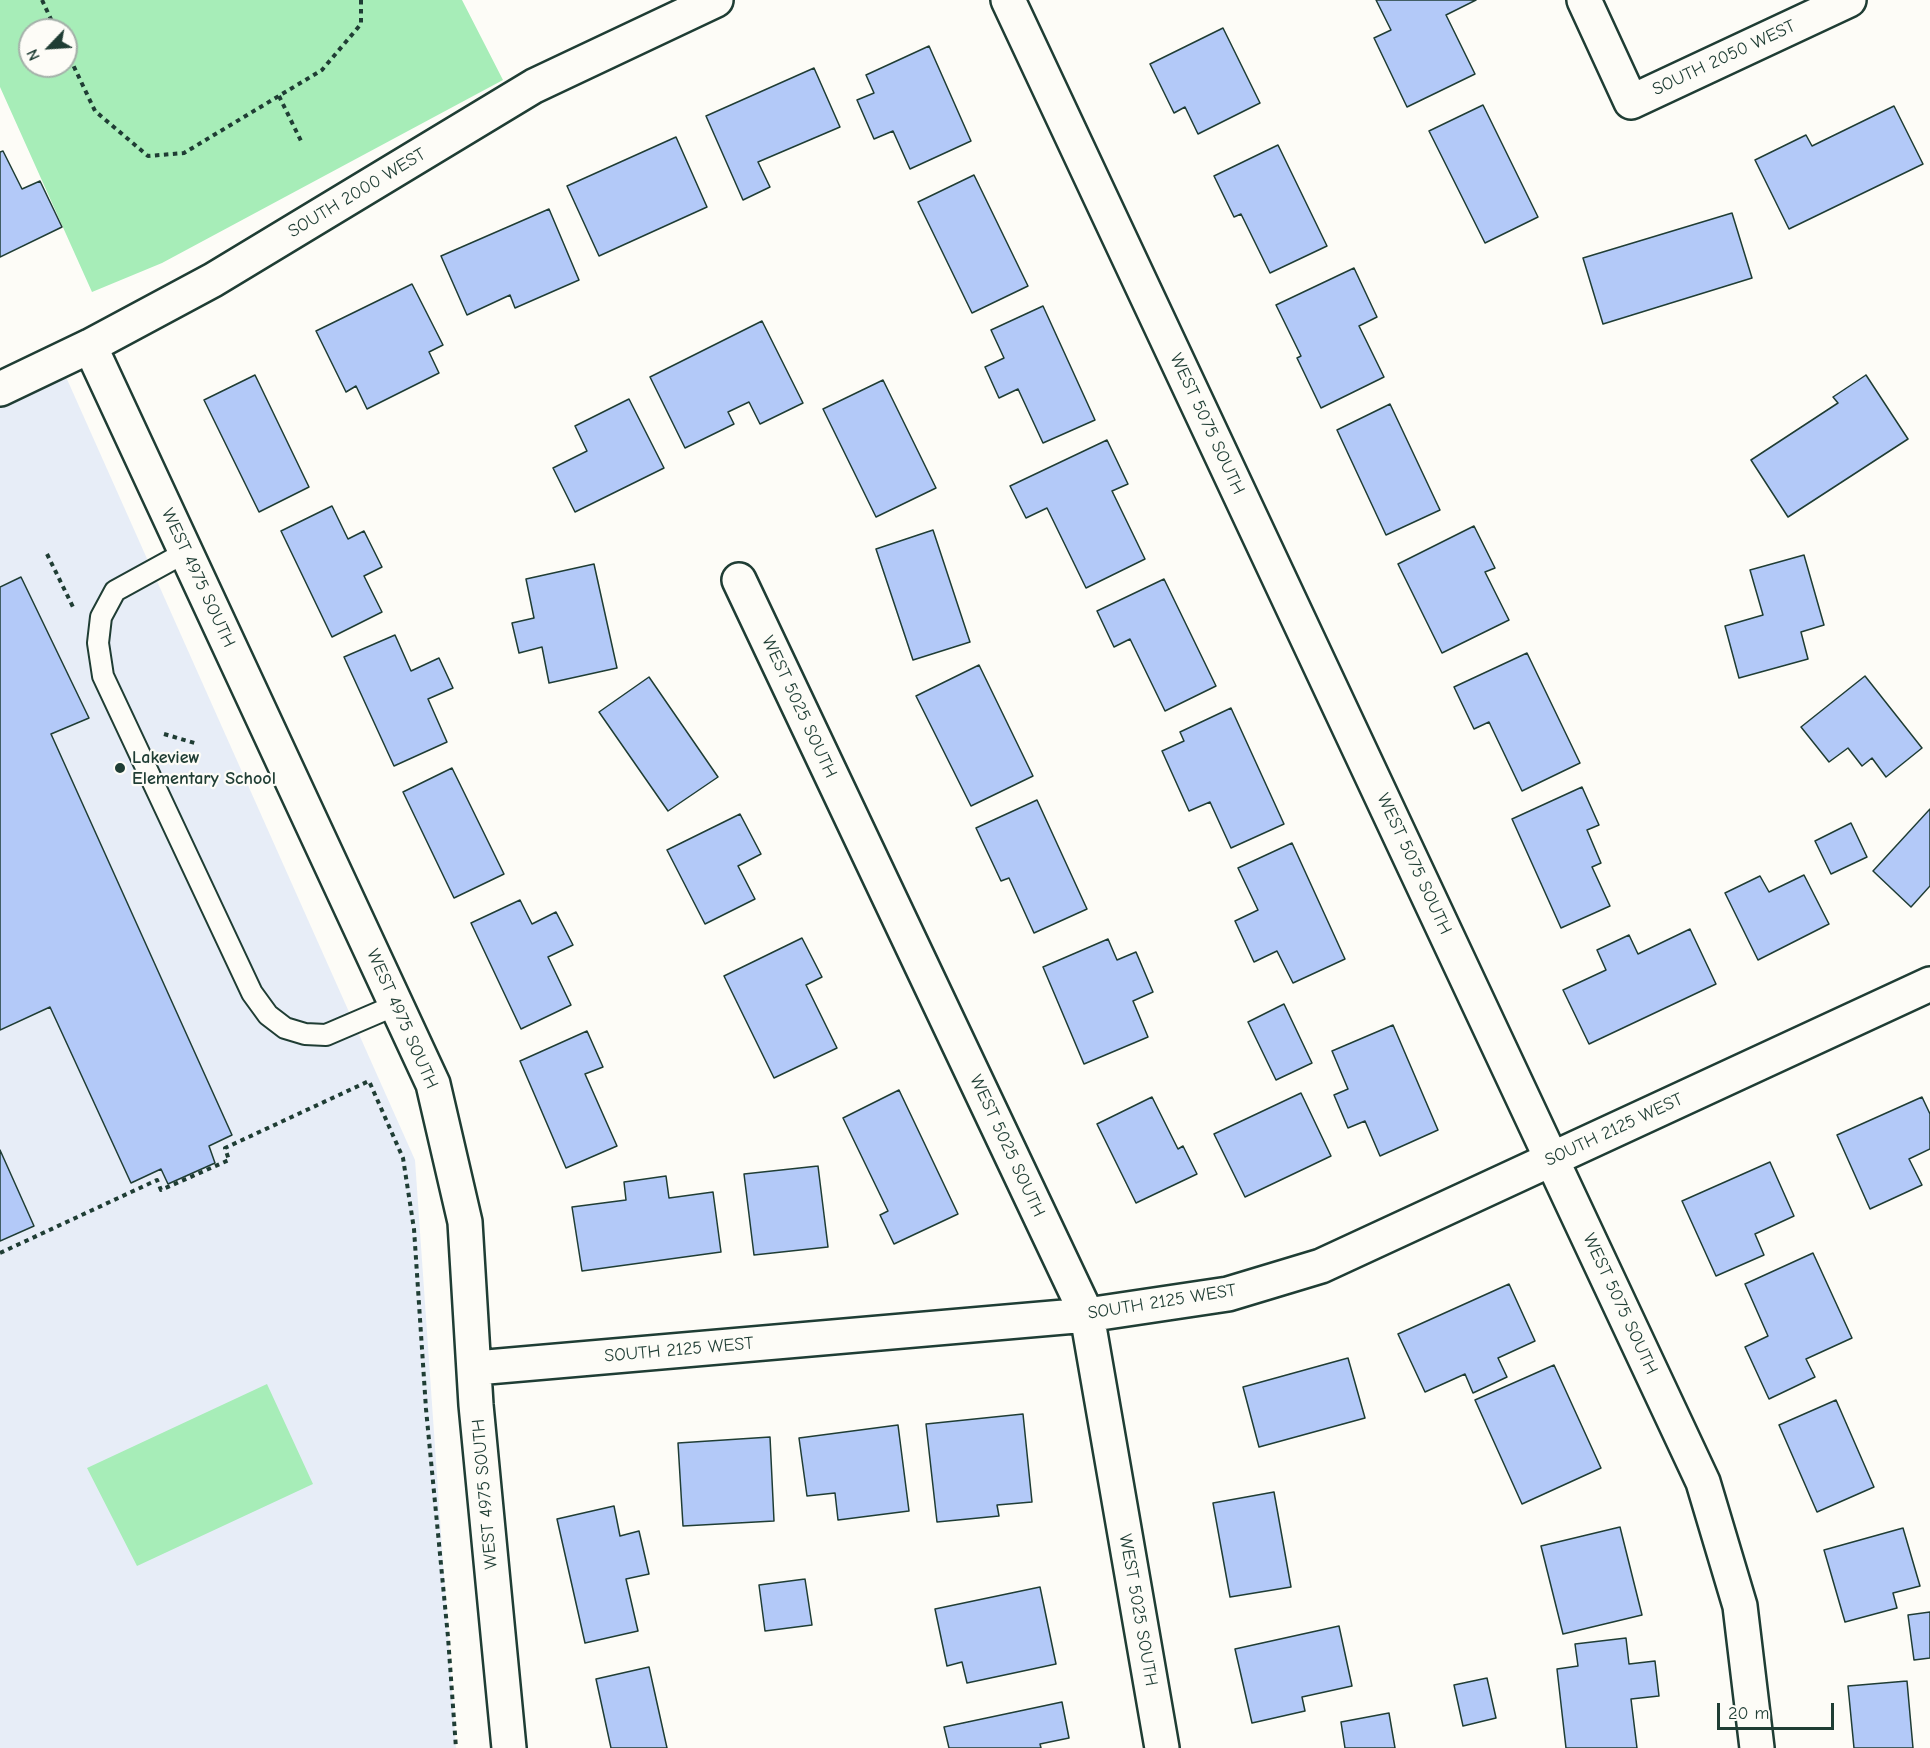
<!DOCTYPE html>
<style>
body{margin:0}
#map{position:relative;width:1930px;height:1748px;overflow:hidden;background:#fdfcf7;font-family:"Comic Neue",sans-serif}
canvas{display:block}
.north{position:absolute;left:18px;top:18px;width:60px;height:60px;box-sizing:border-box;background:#fdfcf7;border:2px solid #a4b0a9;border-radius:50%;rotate:245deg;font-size:16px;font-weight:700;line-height:24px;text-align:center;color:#1f3d34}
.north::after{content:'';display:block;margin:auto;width:21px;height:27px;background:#1f3d34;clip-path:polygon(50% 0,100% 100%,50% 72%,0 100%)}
.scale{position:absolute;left:1717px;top:1703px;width:117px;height:27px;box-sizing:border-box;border:3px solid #1f3d34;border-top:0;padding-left:8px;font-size:18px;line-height:21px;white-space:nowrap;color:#1f3d34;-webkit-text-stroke:4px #fdfcf7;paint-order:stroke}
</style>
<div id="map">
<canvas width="1930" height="1748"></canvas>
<div class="north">N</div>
<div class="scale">20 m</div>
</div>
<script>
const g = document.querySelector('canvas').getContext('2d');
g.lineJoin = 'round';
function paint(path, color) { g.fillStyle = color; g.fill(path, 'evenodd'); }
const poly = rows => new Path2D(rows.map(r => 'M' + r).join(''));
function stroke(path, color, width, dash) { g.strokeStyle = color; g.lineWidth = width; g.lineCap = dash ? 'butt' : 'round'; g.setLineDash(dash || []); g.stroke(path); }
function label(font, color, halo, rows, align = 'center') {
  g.font = font + ' "Comic Neue",sans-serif'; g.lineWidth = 4.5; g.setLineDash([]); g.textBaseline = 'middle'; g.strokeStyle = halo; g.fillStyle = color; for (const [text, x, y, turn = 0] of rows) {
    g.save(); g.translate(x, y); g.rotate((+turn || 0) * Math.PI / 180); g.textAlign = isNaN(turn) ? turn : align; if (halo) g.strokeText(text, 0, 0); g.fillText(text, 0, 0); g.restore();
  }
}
const built = poly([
 [54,350,415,1160,456,1748,0,1748,0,376]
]);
const green = poly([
 [0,0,462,0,503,80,162,263,92,292,0,87],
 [30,30,66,30,66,66,30,66],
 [267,1384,313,1484,137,1566,87,1468]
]);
const building = poly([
 [1376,0,1476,0,1446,15,1475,74,1407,107,1374,38,1391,30,1376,0],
 [1223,28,1260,103,1198,134,1185,107,1174,113,1150,64,1223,28],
 [929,46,971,141,910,169,893,131,874,139,857,100,874,93,866,75,929,46],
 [814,68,840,127,758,162,770,187,743,200,706,116,814,68],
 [1483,105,1538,217,1485,243,1429,131,1483,105],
 [1894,106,1923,164,1789,229,1755,160,1806,135,1812,146,1894,106],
 [676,137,707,207,599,256,567,186,676,137],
 [1278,145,1327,246,1270,273,1241,214,1234,217,1214,176,1278,145],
 [3,151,22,189,40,181,62,227,0,257,0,152,3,151],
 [974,175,1028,286,972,313,918,202,974,175],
 [549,209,579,280,515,308,510,295,467,315,441,256,549,209],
 [1732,213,1752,278,1603,324,1583,258,1732,213],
 [1354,268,1377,317,1359,326,1384,377,1321,408,1297,358,1301,356,1276,305,1354,268],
 [412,284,443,345,429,352,439,373,367,409,356,386,346,392,316,331,412,284],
 [1043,306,1095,420,1043,443,1018,389,999,398,985,367,1004,358,991,330,1043,306],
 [762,321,803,403,760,424,749,402,728,412,734,424,685,448,650,377,762,321],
 [255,375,309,487,259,512,204,400,255,375],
 [1866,375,1908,439,1788,517,1751,460,1838,403,1833,397,1866,375],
 [883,380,936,488,876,517,823,409,883,380],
 [629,399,664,468,575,512,553,468,587,451,575,426,629,399],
 [1390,404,1440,510,1386,535,1337,430,1390,404],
 [1107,440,1128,484,1112,491,1145,559,1086,588,1047,508,1026,518,1010,486,1107,440],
 [332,506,348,539,364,531,382,567,364,576,382,612,332,637,281,531,332,506],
 [1474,526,1495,568,1485,572,1509,620,1442,653,1398,564,1474,526],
 [933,530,970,642,913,660,876,549,933,530],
 [1804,555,1824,625,1801,632,1808,659,1739,678,1725,626,1763,615,1750,570,1804,555],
 [594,564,617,668,549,683,542,647,519,653,512,623,534,618,526,579,594,564],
 [21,577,89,718,51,734,232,1135,209,1146,215,1163,168,1184,161,1169,131,1183,50,1007,0,1030,0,587,21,577],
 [1164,579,1216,686,1165,711,1130,639,1114,647,1097,611,1164,579],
 [395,635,411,671,439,658,453,688,428,699,447,742,394,766,344,657,395,635],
 [1527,653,1580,763,1522,791,1489,722,1474,729,1454,687,1527,653],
 [979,665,1033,776,971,806,916,696,979,665],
 [1865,676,1922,748,1886,777,1872,758,1862,766,1848,748,1829,762,1801,727,1865,676],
 [649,677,718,777,668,811,599,712,649,677],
 [1231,708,1284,824,1231,848,1210,802,1189,811,1162,751,1184,741,1180,732,1231,708],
 [452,768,504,874,454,898,403,792,452,768],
 [1582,787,1599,825,1587,830,1601,863,1592,867,1610,906,1561,928,1512,819,1582,787],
 [1037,800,1087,909,1034,933,1009,878,1001,881,976,828,1037,800],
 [1930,809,1930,886,1911,907,1873,871,1930,809],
 [740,814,761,854,738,866,755,899,705,924,667,850,740,814],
 [1851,823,1867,857,1831,874,1815,841,1851,823],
 [1292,843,1345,959,1293,983,1277,951,1254,962,1235,921,1258,910,1238,868,1292,843],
 [1804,875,1829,924,1758,960,1725,893,1760,876,1769,892,1804,875],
 [520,900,532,924,556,912,573,945,548,957,571,1005,521,1029,471,923,520,900],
 [1690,929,1716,984,1589,1044,1563,990,1606,970,1597,950,1629,935,1638,954,1690,929],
 [802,938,822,977,806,985,837,1048,774,1078,724,976,802,938],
 [1108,939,1117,960,1136,952,1153,992,1133,1001,1148,1037,1084,1064,1043,967,1108,939],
 [1284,1004,1312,1063,1276,1080,1248,1022,1284,1004],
 [1393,1025,1438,1130,1380,1156,1365,1121,1348,1128,1334,1095,1348,1089,1332,1051,1393,1025],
 [587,1031,603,1067,585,1074,617,1146,566,1168,520,1061,587,1031],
 [899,1090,958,1214,894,1244,880,1215,888,1211,843,1118,899,1090],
 [1301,1093,1331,1156,1245,1197,1214,1134,1301,1093],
 [1152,1097,1178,1149,1183,1146,1197,1174,1136,1203,1097,1124,1152,1097],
 [1922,1097,1930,1114,1930,1149,1909,1159,1922,1185,1870,1209,1837,1135,1922,1097],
 [0,1150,34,1226,0,1241,0,1150],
 [1770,1162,1794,1216,1755,1234,1764,1255,1716,1276,1682,1201,1770,1162],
 [818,1166,828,1247,754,1255,744,1174,818,1166],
 [666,1176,669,1198,713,1192,721,1252,582,1271,572,1207,626,1200,624,1182,666,1176],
 [1813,1253,1852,1338,1806,1359,1815,1377,1769,1399,1745,1347,1768,1336,1745,1284,1813,1253],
 [1509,1284,1535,1341,1498,1358,1507,1377,1473,1393,1465,1374,1425,1392,1398,1334,1509,1284],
 [1348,1358,1365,1418,1259,1447,1243,1387,1348,1358],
 [1554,1365,1601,1468,1522,1504,1475,1400,1554,1365],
 [1836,1400,1874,1487,1817,1512,1779,1425,1836,1400],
 [1023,1414,1032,1502,997,1505,999,1516,937,1522,926,1424,1023,1414],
 [898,1425,909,1511,838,1520,835,1493,807,1496,799,1438,898,1425],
 [770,1437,774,1521,683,1526,678,1443,770,1437],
 [1274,1492,1291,1587,1230,1597,1213,1503,1274,1492],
 [614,1506,620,1536,639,1531,649,1574,626,1579,638,1631,585,1643,557,1519,614,1506],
 [1620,1527,1642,1615,1563,1634,1541,1546,1620,1527],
 [1903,1528,1920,1586,1893,1593,1897,1608,1845,1622,1824,1550,1903,1528],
 [805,1579,812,1625,765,1631,759,1585,805,1579],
 [1040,1587,1056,1664,967,1683,962,1662,947,1666,935,1609,1040,1587],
 [1930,1612,1930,1658,1914,1660,1908,1615,1930,1612],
 [1339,1626,1352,1686,1302,1697,1305,1711,1252,1723,1235,1649,1339,1626],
 [1626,1638,1629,1664,1655,1661,1659,1696,1631,1699,1637,1748,1566,1748,1557,1669,1578,1666,1575,1644,1626,1638],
 [649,1667,667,1748,611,1748,596,1679,649,1667],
 [1487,1678,1496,1718,1463,1726,1454,1685,1487,1678],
 [1907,1681,1913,1748,1854,1748,1848,1686,1907,1681],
 [1062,1702,1069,1738,1040,1744,1041,1748,949,1748,944,1727,1062,1702],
 [1389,1713,1395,1748,1345,1748,1341,1722,1389,1713]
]);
const path = poly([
 [42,0,56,30],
 [66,50,95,111,148,156,184,153,322,70,361,24,361,0],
 [279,96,302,143],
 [47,554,73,607],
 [164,734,198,744],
 [0,1253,157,1180,161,1190,229,1160,225,1148,369,1081,403,1158,414,1229,426,1409,448,1637,456,1748]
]);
const service = poly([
 [186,552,115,591,101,617,98,643,103,676,252,993,268,1015,285,1028,305,1034,326,1035,396,1005]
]);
const minor = poly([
 [1008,0,1703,1482,1740,1606,1757,1748],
 [1584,0,1631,102,1849,0],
 [90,346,433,1084,465,1222,476,1405,509,1748],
 [0,389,90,346,213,280,534,86,716,0],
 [739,580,1087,1315,1162,1748],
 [476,1368,1087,1315,1228,1294,1321,1266,1930,984]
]);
const markers = [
 [120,768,6,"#1f3d34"]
];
const streetNames = [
 ["SOUTH 2050 WEST",1724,58,-25],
 ["SOUTH 2000 WEST",357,193,-31],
 ["WEST 5075 SOUTH",1207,424,65],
 ["WEST 4975 SOUTH",198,578,65],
 ["WEST 5025 SOUTH",799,707,65],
 ["WEST 5075 SOUTH",1414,864,65],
 ["WEST 4975 SOUTH",402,1019,66],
 ["SOUTH 2125 WEST",1614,1130,-25],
 ["WEST 5025 SOUTH",1007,1146,65],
 ["SOUTH 2125 WEST",1162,1302,-9],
 ["WEST 5075 SOUTH",1620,1304,65],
 ["SOUTH 2125 WEST",679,1350,-5],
 ["WEST 4975 SOUTH",485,1494,-95],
 ["WEST 5025 SOUTH",1138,1610,80]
];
const poiNames = [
 ["Lakeview",132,758],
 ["Elementary School",132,779]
];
paint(built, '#e7edf7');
paint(green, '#a7edb8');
paint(building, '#b3c9f8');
stroke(building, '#1f3d34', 1.5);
stroke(service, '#1f3d34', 24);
stroke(minor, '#1f3d34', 38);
stroke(path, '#1f3d34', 4, [4.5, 4.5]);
stroke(service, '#fdfcf7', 20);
stroke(minor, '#fdfcf7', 33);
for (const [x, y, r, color] of markers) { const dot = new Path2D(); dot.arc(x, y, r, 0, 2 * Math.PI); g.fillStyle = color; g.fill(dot); stroke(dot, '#fdfcf7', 2); }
label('18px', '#1f3d34', '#fdfcf7', streetNames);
label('bold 18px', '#1f3d34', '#fdfcf7', poiNames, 'left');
</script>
